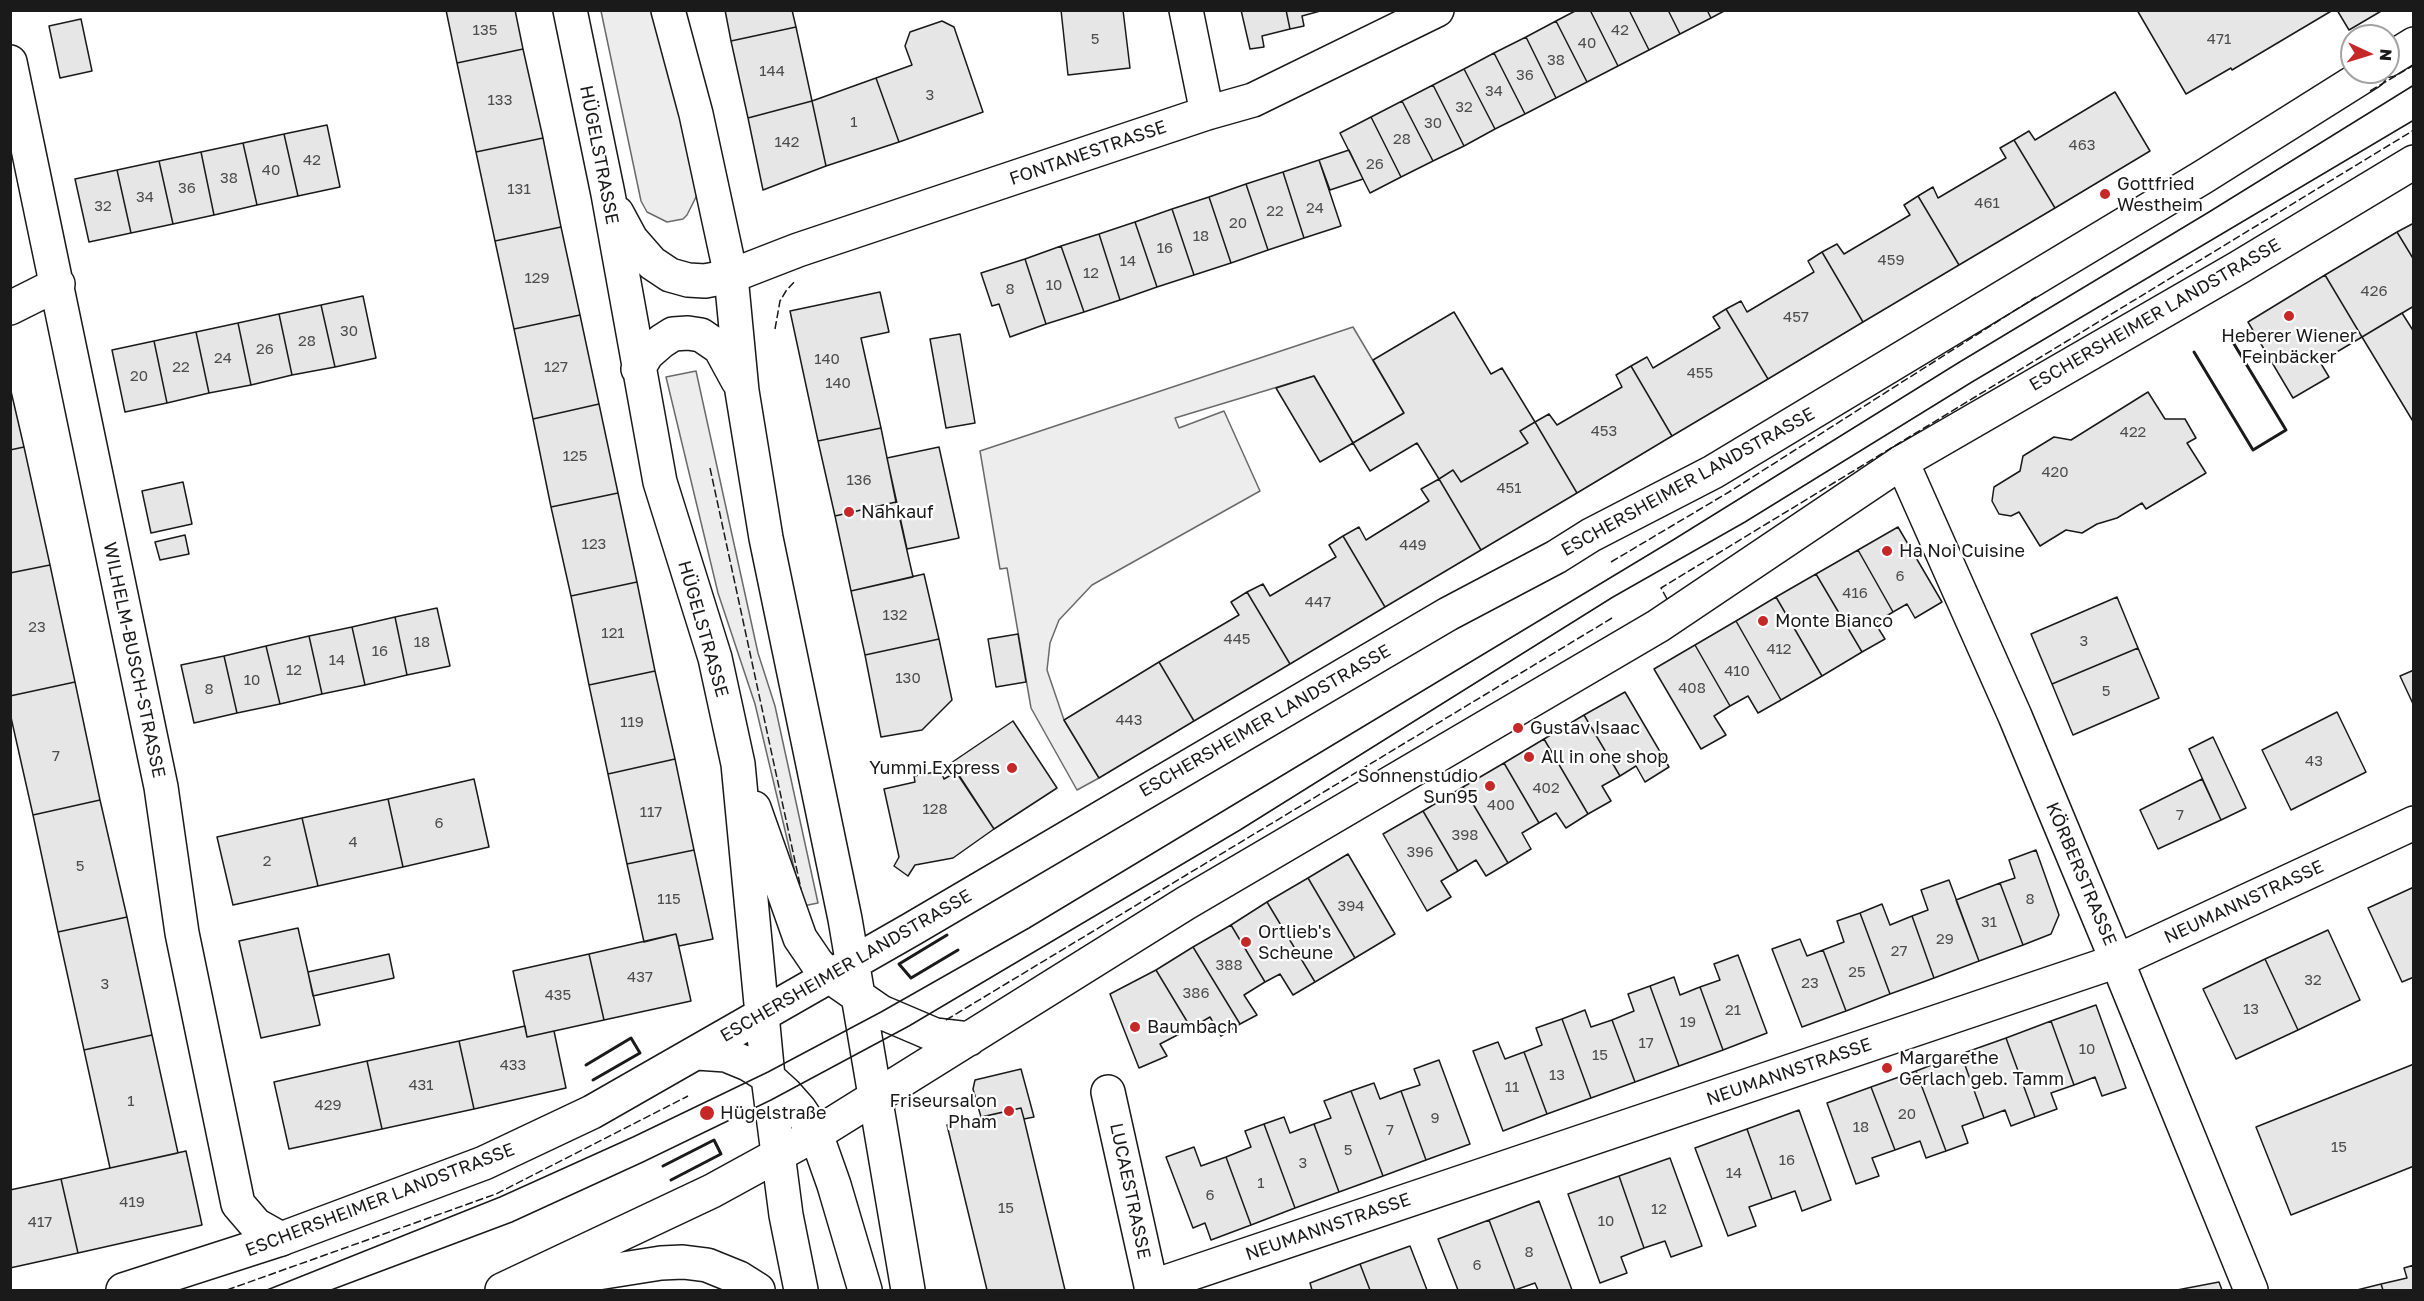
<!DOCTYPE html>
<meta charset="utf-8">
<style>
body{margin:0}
#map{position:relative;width:2424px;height:1301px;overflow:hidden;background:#fff;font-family:"Golos Text",sans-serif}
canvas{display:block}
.frame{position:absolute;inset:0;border:12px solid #1a1a1a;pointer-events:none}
.north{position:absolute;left:2340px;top:24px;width:60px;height:60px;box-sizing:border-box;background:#fff;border:2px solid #a3a3a3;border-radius:50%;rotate:94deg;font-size:16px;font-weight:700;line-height:24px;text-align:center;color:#1a1a1a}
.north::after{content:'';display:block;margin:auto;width:21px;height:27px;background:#c62828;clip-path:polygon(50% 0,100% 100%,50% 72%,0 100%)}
</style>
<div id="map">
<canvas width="2424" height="1301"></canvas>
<div class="frame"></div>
<div class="north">N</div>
</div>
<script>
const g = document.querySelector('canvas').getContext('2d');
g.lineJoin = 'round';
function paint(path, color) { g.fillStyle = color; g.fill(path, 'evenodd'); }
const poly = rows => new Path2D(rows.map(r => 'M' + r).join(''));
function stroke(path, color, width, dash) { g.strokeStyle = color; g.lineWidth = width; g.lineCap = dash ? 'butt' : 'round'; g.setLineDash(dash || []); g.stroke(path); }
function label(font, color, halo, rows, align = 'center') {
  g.font = font + ' "Golos Text",sans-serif'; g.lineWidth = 4.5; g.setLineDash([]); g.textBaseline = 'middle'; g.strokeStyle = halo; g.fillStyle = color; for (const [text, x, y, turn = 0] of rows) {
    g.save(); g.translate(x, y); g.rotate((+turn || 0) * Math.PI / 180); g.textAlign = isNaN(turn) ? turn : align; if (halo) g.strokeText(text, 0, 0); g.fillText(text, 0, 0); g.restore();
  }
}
const built = poly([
 [601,11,654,11,674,86,697,195,687,215,683,219,667,222,647,212,641,201,601,11],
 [1353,327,1404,413,1353,443,1314,376,1175,418,1179,428,1224,411,1260,491,1092,585,1059,620,1050,643,1047,670,1064,720,1099,778,1077,790,1031,708,1007,568,1000,569,980,451,1353,327],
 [696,371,758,653,775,706,818,903,803,906,755,704,718,593,666,377,696,371]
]);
const building = poly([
 [446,10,515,10,523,49,457,63,446,10],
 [725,10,792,10,796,27,731,41,725,10],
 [1061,10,1123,10,1130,68,1068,75,1061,10],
 [1241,10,1286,10,1290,29,1262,36,1264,47,1250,49,1241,10],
 [1286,10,1324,10,1302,16,1304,26,1290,29,1286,10],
 [1577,10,1590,10,1618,66,1587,82,1556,21,1577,10],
 [1590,10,1629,10,1649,50,1618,66,1590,10],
 [1629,10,1668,10,1680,34,1649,50,1629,10],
 [1668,10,1707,10,1711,18,1680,34,1668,10],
 [1707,10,1726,10,1711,18,1707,10],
 [2137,10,2333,10,2232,70,2231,68,2186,94,2137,10],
 [2337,10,2383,10,2349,30,2337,10],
 [81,19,92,71,60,78,49,26,81,19],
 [942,21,954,27,983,112,899,142,876,78,912,65,905,46,910,32,942,21],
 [1556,21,1587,82,1556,98,1526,37,1556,21],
 [796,27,812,101,748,118,731,41,796,27],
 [1526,37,1556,98,1525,114,1494,53,1526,37],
 [523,49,543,138,476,152,457,63,523,49],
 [1494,53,1525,114,1495,129,1464,69,1494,53],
 [1464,69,1495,129,1464,146,1433,85,1464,69],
 [876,78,899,142,826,166,812,101,876,78],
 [1433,85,1464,146,1433,161,1402,101,1433,85],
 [2115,92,2150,151,2055,208,2014,140,2029,131,2035,140,2115,92],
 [812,101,826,166,763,190,748,118,812,101],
 [1402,101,1433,161,1401,177,1371,117,1402,101],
 [1371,117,1401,177,1370,193,1340,133,1371,117],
 [327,125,340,187,298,196,284,134,327,125],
 [284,134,298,196,257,205,243,143,284,134],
 [543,138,561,227,495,241,476,152,543,138],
 [2014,140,2055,208,1959,265,1918,196,1933,187,1938,198,2006,158,2000,148,2014,140],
 [243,143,257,205,214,215,201,152,243,143],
 [1349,150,1363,179,1330,190,1319,160,1349,150],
 [201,152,214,215,173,224,159,161,201,152],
 [1319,160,1341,226,1304,238,1283,172,1319,160],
 [159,161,173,224,131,233,117,170,159,161],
 [117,170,131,233,89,242,75,179,117,170],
 [1283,172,1304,238,1268,250,1246,184,1283,172],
 [1246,184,1268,250,1231,263,1209,197,1246,184],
 [1918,196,1959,265,1863,322,1822,252,1837,244,1844,254,1910,215,1904,205,1918,196],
 [1209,197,1231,263,1194,275,1172,209,1209,197],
 [1172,209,1194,275,1157,287,1135,222,1172,209],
 [1135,222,1157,287,1120,300,1099,234,1135,222],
 [2414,223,2414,260,2397,232,2414,223],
 [561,227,580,315,514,329,495,241,561,227],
 [2397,232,2414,260,2414,306,2362,337,2325,275,2397,232],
 [1099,234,1120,300,1084,312,1061,246,1099,234],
 [1061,246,1084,312,1046,324,1025,259,1061,246],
 [1822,252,1863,322,1768,379,1726,309,1741,301,1747,312,1814,272,1808,261,1822,252],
 [1025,259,1046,324,1010,337,999,304,992,306,981,273,1025,259],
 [2325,275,2362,337,2320,362,2329,377,2293,398,2248,322,2325,275],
 [880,292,889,332,861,338,881,428,818,441,790,311,880,292],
 [363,296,376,358,335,367,321,305,363,296],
 [321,305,335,367,292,375,279,314,321,305],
 [1726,309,1768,379,1672,436,1631,366,1647,357,1653,368,1720,328,1713,317,1726,309],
 [1454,312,1491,374,1502,368,1535,422,1520,431,1528,443,1461,482,1453,470,1439,479,1417,443,1370,471,1353,443,1404,413,1373,360,1454,312],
 [2402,313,2414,332,2414,423,2362,337,2402,313],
 [279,314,292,375,251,385,238,323,279,314],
 [580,315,599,404,533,419,514,329,580,315],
 [238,323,251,385,209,393,196,332,238,323],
 [196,332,209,393,167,403,154,341,196,332],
 [960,334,975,423,946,428,930,339,960,334],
 [154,341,167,403,125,412,112,350,154,341],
 [1631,366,1672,436,1577,493,1535,422,1549,414,1557,425,1622,387,1616,375,1631,366],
 [1314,376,1353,443,1320,462,1276,388,1314,376],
 [10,387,24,447,10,450,10,387],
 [2148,392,2165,419,2185,419,2196,438,2187,443,2206,473,2146,509,2142,503,2117,518,2097,524,2082,533,2066,530,2040,546,2019,512,2011,516,1999,514,1992,501,1994,487,2020,471,2023,456,2054,437,2071,440,2148,392],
 [599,404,618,493,551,507,533,419,599,404],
 [1535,422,1577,493,1481,550,1439,479,1453,470,1461,482,1528,443,1520,431,1535,422],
 [881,428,896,502,835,516,818,441,881,428],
 [24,447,50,565,10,573,10,450,24,447],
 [939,447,959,538,907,549,887,458,939,447],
 [1439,479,1481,550,1385,607,1343,536,1359,527,1366,540,1429,501,1421,489,1439,479],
 [183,482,192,524,151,533,142,491,183,482],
 [618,493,637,582,571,596,551,507,618,493],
 [896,502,913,577,851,591,835,516,896,502],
 [1898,527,1942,602,1915,618,1907,604,1893,612,1858,550,1898,527],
 [185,535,189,554,160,560,155,542,185,535],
 [1343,536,1385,607,1290,664,1247,592,1263,584,1270,596,1336,557,1329,545,1343,536],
 [1858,550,1893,612,1875,623,1885,639,1862,652,1816,574,1858,550],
 [50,565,75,682,10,696,10,573,50,565],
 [924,574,939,639,865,655,851,591,924,574],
 [1816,574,1862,652,1822,676,1776,597,1816,574],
 [637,582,655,671,589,685,571,596,637,582],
 [1247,592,1290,664,1194,721,1159,662,1239,615,1231,602,1247,592],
 [1776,597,1822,676,1781,700,1736,621,1776,597],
 [2117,597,2138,648,2052,684,2031,634,2117,597],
 [437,608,450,666,407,675,395,617,437,608],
 [395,617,407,675,365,685,352,627,395,617],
 [1736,621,1781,700,1758,713,1748,696,1730,706,1695,645,1736,621],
 [352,627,365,685,322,694,309,636,352,627],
 [1018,634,1026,682,996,687,988,639,1018,634],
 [309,636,322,694,280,704,266,646,309,636],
 [939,639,952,700,922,730,881,737,865,655,939,639],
 [1695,645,1730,706,1714,716,1726,735,1701,749,1654,669,1695,645],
 [266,646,280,704,237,713,224,656,266,646],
 [2138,648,2159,698,2073,735,2052,684,2138,648],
 [224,656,237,713,194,723,181,665,224,656],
 [1159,662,1194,721,1099,778,1064,720,1159,662],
 [2414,670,2414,706,2400,676,2414,670],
 [655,671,675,759,608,774,589,685,655,671],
 [75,682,100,800,33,815,10,713,10,696,75,682],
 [1625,692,1669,767,1645,782,1636,766,1620,776,1584,715,1625,692],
 [2337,712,2366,772,2291,810,2262,750,2337,712],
 [1584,715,1620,776,1602,786,1611,801,1588,814,1544,739,1584,715],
 [1013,721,1057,788,994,829,951,763,1013,721],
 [2213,737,2246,808,2221,820,2189,749,2213,737],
 [1544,739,1588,814,1566,828,1556,813,1539,823,1504,763,1544,739],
 [675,759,694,850,627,864,608,774,675,759],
 [1504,763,1539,823,1522,833,1531,849,1508,863,1463,787,1504,763],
 [941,771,944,779,956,772,994,829,953,858,915,865,908,876,894,866,899,857,884,789,915,782,914,776,941,771],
 [474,779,489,847,403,867,388,799,474,779],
 [2202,779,2221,820,2158,849,2140,810,2202,779],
 [1463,787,1508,863,1486,876,1476,860,1458,871,1423,811,1463,787],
 [388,799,403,867,318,886,302,818,388,799],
 [100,800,127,917,58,932,33,815,100,800],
 [1423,811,1458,871,1441,881,1451,897,1427,911,1383,834,1423,811],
 [302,818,318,886,233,905,217,837,302,818],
 [694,850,713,939,679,946,676,934,644,942,627,864,694,850],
 [2036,850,2059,915,2051,934,2023,945,2000,883,2015,878,2009,860,2036,850],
 [1348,854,1395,934,1355,958,1308,878,1348,854],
 [1308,878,1355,958,1315,982,1267,902,1308,878],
 [1949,880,1979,961,1934,978,1912,916,1928,910,1921,890,1949,880],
 [2000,883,2023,945,1979,961,1956,900,2000,883],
 [2414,887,2414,977,2402,982,2368,908,2414,887],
 [1267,902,1315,982,1293,995,1280,974,1265,982,1231,925,1267,902],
 [1882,904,1890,925,1912,916,1934,978,1890,994,1860,913,1882,904],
 [1860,913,1890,994,1846,1011,1823,950,1844,942,1837,921,1860,913],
 [127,917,152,1035,84,1050,58,932,127,917],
 [1231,925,1265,982,1244,995,1257,1015,1240,1024,1193,947,1231,925],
 [298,928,320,1025,261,1038,239,941,298,928],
 [2328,930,2360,1000,2298,1030,2265,959,2328,930],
 [676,934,691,1001,604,1020,589,954,676,934],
 [1800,939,1807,956,1823,950,1846,1011,1802,1027,1772,949,1800,939],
 [1193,947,1240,1024,1221,1036,1210,1017,1191,1028,1156,970,1193,947],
 [389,954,394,978,313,996,308,972,389,954],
 [589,954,604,1020,527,1037,513,971,589,954],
 [1738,955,1767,1033,1723,1050,1700,987,1720,980,1714,964,1738,955],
 [2265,959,2298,1030,2236,1059,2203,989,2265,959],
 [1156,970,1191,1028,1160,1044,1167,1056,1139,1068,1110,994,1156,970],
 [1674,977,1680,995,1700,987,1723,1050,1679,1066,1650,986,1674,977],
 [1650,986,1679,1066,1635,1082,1612,1020,1634,1011,1628,994,1650,986],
 [2096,1005,2126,1088,2102,1096,2095,1077,2074,1085,2051,1021,2096,1005],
 [1585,1010,1591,1027,1612,1020,1635,1082,1591,1098,1562,1019,1585,1010],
 [1562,1019,1591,1098,1547,1114,1524,1052,1542,1045,1536,1028,1562,1019],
 [2051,1021,2074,1085,2051,1093,2057,1109,2035,1117,2006,1038,2051,1021],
 [525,1026,527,1037,554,1031,566,1088,474,1109,459,1041,525,1026],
 [152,1035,178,1153,110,1168,84,1050,152,1035],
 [2006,1038,2035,1117,2011,1126,2005,1110,1984,1118,1961,1054,2006,1038],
 [459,1041,474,1109,382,1129,367,1061,459,1041],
 [1498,1042,1505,1059,1524,1052,1547,1114,1503,1131,1473,1051,1498,1042],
 [1961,1054,1984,1118,1962,1126,1968,1143,1946,1151,1916,1071,1961,1054],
 [1439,1060,1470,1144,1426,1160,1401,1091,1420,1085,1414,1069,1439,1060],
 [367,1061,382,1129,289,1149,274,1082,367,1061],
 [2414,1064,2414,1166,2291,1215,2256,1127,2414,1064],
 [1021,1069,1034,1117,1024,1119,1021,1108,981,1117,973,1089,975,1080,1021,1069],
 [1916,1071,1946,1151,1926,1158,1920,1141,1895,1150,1871,1087,1916,1071],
 [1374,1083,1380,1099,1401,1091,1426,1160,1383,1176,1351,1091,1374,1083],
 [1871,1087,1895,1150,1872,1158,1879,1176,1856,1184,1827,1103,1871,1087],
 [1351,1091,1383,1176,1339,1192,1314,1124,1331,1118,1324,1101,1351,1091],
 [1021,1108,1024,1119,1065,1290,987,1290,947,1125,1021,1108],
 [1799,1110,1831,1200,1802,1211,1795,1191,1772,1199,1747,1129,1799,1110],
 [1284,1117,1290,1133,1314,1124,1339,1192,1295,1208,1264,1124,1284,1117],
 [1264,1124,1295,1208,1251,1225,1226,1157,1251,1147,1245,1131,1264,1124],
 [1747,1129,1772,1199,1749,1207,1756,1226,1728,1236,1695,1148,1747,1129],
 [1194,1147,1201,1166,1226,1157,1251,1225,1211,1240,1205,1223,1193,1228,1166,1157,1194,1147],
 [186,1151,202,1225,78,1253,61,1179,186,1151],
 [1670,1158,1702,1246,1671,1257,1665,1241,1644,1248,1619,1176,1670,1158],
 [1619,1176,1644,1248,1621,1257,1627,1273,1600,1283,1568,1194,1619,1176],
 [61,1179,78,1253,10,1268,10,1190,61,1179],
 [1539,1201,1572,1290,1538,1290,1535,1283,1515,1290,1489,1220,1539,1201],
 [1489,1220,1515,1290,1458,1290,1438,1239,1489,1220],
 [1410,1246,1427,1290,1370,1290,1360,1264,1410,1246],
 [1360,1264,1370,1290,1312,1290,1310,1283,1360,1264],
 [2414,1265,2414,1290,2383,1290,2381,1284,2407,1278,2404,1268,2414,1265],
 [2219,1282,2222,1290,2177,1290,2219,1282],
 [2381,1284,2383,1290,2357,1290,2381,1284]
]);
const street = poly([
 [1186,10,1207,113],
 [10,62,161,787,182,933,238,1204,256,1225,281,1239],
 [731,276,798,250,1207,113,1253,100,1437,10],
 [10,308,58,284],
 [1902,462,2015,716,2117,961,2251,1290],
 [1108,1092,1152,1290],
 [1151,1287,2117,961,2414,823]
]);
const primary = poly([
 [570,10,608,194,660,482,715,658,738,764,768,1077,786,1215,801,1290],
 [668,10,696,114,731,276,742,391,766,538,845,919,908,1290],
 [2388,60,2414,44],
 [617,213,631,239,652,263,670,275,688,280,705,281,731,276],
 [638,369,647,354,662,341,673,334,688,333,701,335,720,348,738,381],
 [754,808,800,938,817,963,829,976,881,1012,935,1035,969,1039],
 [697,1053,726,1055,748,1064,764,1074,785,1093,800,1110,816,1134,834,1185,865,1290],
 [547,1281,661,1263,683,1262,707,1265,739,1278,758,1290],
 [123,1290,281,1239,484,1163,592,1112,912,929,1448,614,1556,557,1591,535,1713,472,2203,177,2370,72],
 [502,1290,712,1191,816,1134,1186,903,1658,626,1902,462,2238,268,2414,162]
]);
const tram = poly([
 [267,1290,500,1197,633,1137,768,1072,881,1012,1029,928,1673,540,1958,363,2209,212,2414,85],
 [331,1290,512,1222,643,1162,771,1100,909,1026,1240,830,1613,597,1745,522,1972,382,2414,120]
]);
const fence = poly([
 [2370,91,2414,65],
 [775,329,780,301,786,291,795,281],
 [710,468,801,889],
 [1611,562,1729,492,2036,297],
 [1667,599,1661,588,2414,130],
 [946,1020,1612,618],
 [227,1290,496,1194,688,1096]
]);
const wall = poly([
 [2194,352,2253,450,2286,430,2228,334],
 [947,935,899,964,911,978,958,950],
 [586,1065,631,1038,640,1053,593,1080],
 [663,1166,714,1140,721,1154,671,1180]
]);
const markers = [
 [2105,194,6,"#c62828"],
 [2289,316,6,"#c62828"],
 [849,512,6,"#c62828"],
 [1887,551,6,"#c62828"],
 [1763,621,6,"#c62828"],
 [1518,728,6,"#c62828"],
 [1529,757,6,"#c62828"],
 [1012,768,6,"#c62828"],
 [1490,786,6,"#c62828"],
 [1246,942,6,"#c62828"],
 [1135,1027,6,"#c62828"],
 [1887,1068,6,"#c62828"],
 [1009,1111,6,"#c62828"],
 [707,1113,8,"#c62828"]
];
const numberNames = [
 ["135",485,30],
 ["42",1620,30],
 ["5",1095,39],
 ["471",2219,39],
 ["40",1587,43],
 ["38",1556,60],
 ["144",772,71],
 ["36",1525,75],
 ["34",1494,91],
 ["3",930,95],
 ["133",500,100],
 ["32",1464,107],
 ["1",854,122],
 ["30",1433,123],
 ["28",1402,139],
 ["142",787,142],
 ["463",2082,145],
 ["42",312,160],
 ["26",1375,164],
 ["40",271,170],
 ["38",229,178],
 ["36",187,188],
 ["131",519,189],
 ["34",145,197],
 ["461",1987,203],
 ["32",103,206],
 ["24",1315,208],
 ["22",1275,211],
 ["20",1238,223],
 ["18",1201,236],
 ["16",1165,248],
 ["459",1891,260],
 ["14",1128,261],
 ["12",1091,273],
 ["129",537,278],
 ["10",1054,285],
 ["8",1010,289],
 ["426",2374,291],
 ["457",1796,317],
 ["30",349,331],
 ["28",307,341],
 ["26",265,349],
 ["24",223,358],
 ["140",827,359],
 ["22",181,367],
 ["127",556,367],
 ["455",1700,373],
 ["20",139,376],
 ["140",838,383],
 ["453",1604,431],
 ["422",2133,432],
 ["125",575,456],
 ["420",2055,472],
 ["136",859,480],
 ["451",1509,488],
 ["123",594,544],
 ["449",1413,545],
 ["6",1900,576],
 ["416",1855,593],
 ["447",1318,602],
 ["132",895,615],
 ["23",37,627],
 ["121",613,633],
 ["445",1237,639],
 ["3",2084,641],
 ["18",422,642],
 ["412",1779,649],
 ["16",380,651],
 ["14",337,660],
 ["12",294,670],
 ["410",1737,671],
 ["130",908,678],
 ["10",252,680],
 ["408",1692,688],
 ["8",209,689],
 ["5",2106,691],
 ["443",1129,720],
 ["119",632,722],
 ["7",56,756],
 ["43",2314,761],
 ["402",1546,788],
 ["400",1501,805],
 ["128",935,809],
 ["117",651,812],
 ["7",2180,815],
 ["6",439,823],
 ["398",1465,835],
 ["4",353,842],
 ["396",1420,852],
 ["2",267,861],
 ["5",80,866],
 ["115",669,899],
 ["8",2030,899],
 ["394",1351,906],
 ["31",1989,922],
 ["29",1945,939],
 ["27",1899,951],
 ["388",1229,965],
 ["25",1857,972],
 ["437",640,977],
 ["32",2313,980],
 ["23",1810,983],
 ["3",105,984],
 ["386",1196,993],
 ["435",558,995],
 ["13",2251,1009],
 ["21",1733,1010],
 ["19",1688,1022],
 ["17",1646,1043],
 ["10",2087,1049],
 ["15",1600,1055],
 ["433",513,1065],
 ["13",1557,1075],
 ["431",421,1085],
 ["11",1512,1087],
 ["1",131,1101],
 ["429",328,1105],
 ["20",1907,1114],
 ["9",1435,1118],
 ["18",1861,1127],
 ["7",1390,1130],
 ["15",2339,1147],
 ["5",1348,1150],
 ["16",1787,1160],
 ["3",1303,1163],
 ["14",1734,1173],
 ["1",1261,1183],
 ["6",1210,1195],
 ["419",132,1202],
 ["15",1006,1208],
 ["12",1659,1209],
 ["10",1606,1221],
 ["417",40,1222],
 ["8",1529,1252],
 ["6",1477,1265]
];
const streetNames = [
 ["FONTANESTRASSE",1088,153,-19],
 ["HÜGELSTRASSE",599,155,79],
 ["ESCHERSHEIMER LANDSTRASSE",2155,315,-30],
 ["ESCHERSHEIMER LANDSTRASSE",1688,482,-29],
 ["HÜGELSTRASSE",703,629,74],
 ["WILHELM-BUSCH-STRASSE",134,660,78],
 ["ESCHERSHEIMER LANDSTRASSE",1265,721,-30],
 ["KÖRBERSTRASSE",2081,874,67],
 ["NEUMANNSTRASSE",2244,902,-25],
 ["ESCHERSHEIMER LANDSTRASSE",846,966,-30],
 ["NEUMANNSTRASSE",1789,1072,-19],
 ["LUCAESTRASSE",1130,1191,78],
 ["ESCHERSHEIMER LANDSTRASSE",380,1200,-21],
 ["NEUMANNSTRASSE",1328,1227,-19]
];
const poiNames = [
 ["Gottfried",2117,184],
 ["Westheim",2117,205],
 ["Heberer Wiener",2289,336,"center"],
 ["Feinbäcker",2289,357,"center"],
 ["Nahkauf",861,512],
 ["Ha Noi Cuisine",1899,551],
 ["Monte Bianco",1775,621],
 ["Gustav Isaac",1530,728],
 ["All in one shop",1541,757],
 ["Yummi Express",1000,768,"right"],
 ["Sonnenstudio",1478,776,"right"],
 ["Sun95",1478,797,"right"],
 ["Ortlieb's",1258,932],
 ["Scheune",1258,953],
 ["Baumbach",1147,1027],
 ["Margarethe",1899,1058],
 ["Gerlach geb. Tamm",1899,1079],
 ["Friseursalon",997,1101,"right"],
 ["Pham",997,1122,"right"],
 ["Hügelstraße",720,1113]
];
paint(built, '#ededed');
stroke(built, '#6a6a6a', 1.5);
paint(building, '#e6e6e6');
stroke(building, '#1a1a1a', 1.5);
stroke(street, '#1a1a1a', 36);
stroke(primary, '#1a1a1a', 36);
stroke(street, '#fff', 33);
stroke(primary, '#fff', 33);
stroke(tram, '#1a1a1a', 1.5);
stroke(fence, '#1a1a1a', 1.5, [8, 3]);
stroke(wall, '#1a1a1a', 3);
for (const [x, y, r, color] of markers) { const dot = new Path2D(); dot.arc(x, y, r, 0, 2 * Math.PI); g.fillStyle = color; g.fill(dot); stroke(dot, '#fff', 2); }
label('15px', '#4d4d4d', null, numberNames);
label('18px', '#1a1a1a', '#fff', streetNames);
label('18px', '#1a1a1a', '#fff', poiNames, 'left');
</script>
